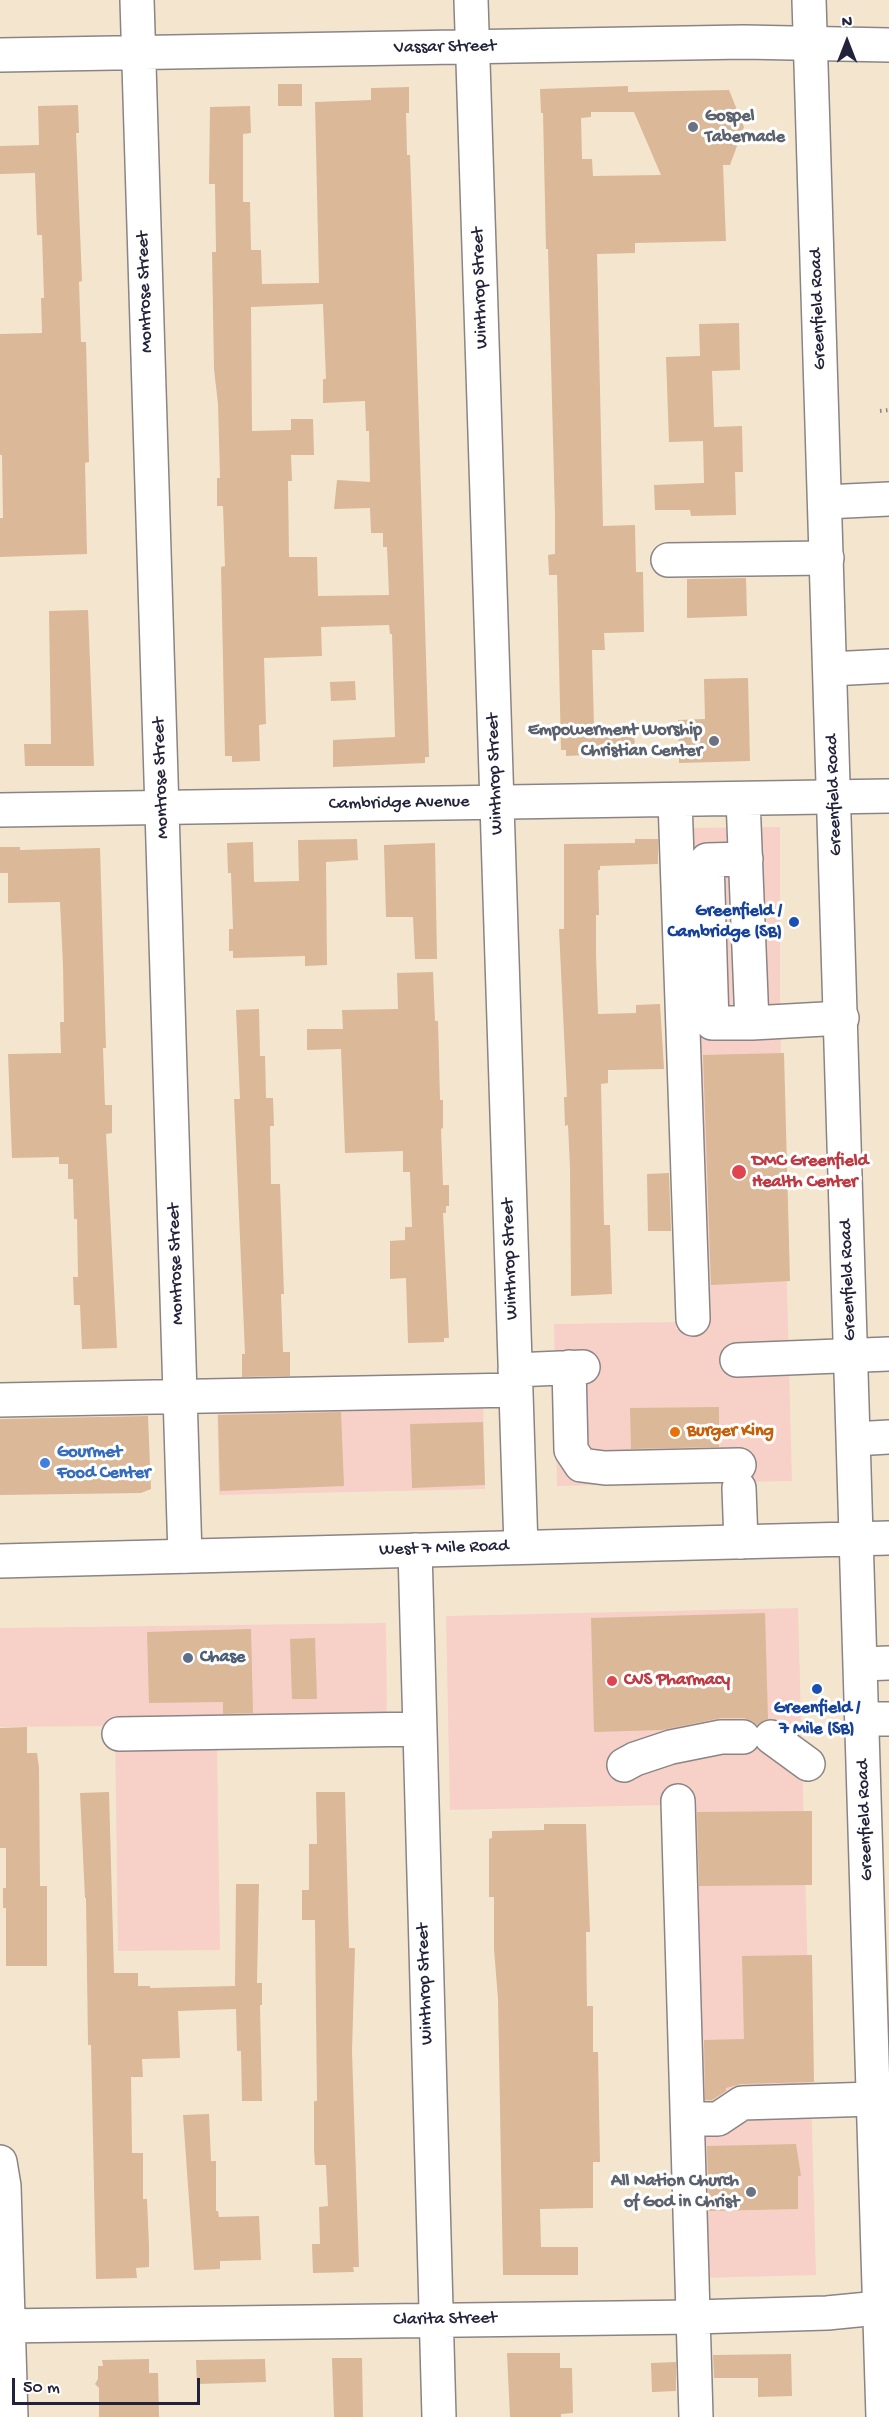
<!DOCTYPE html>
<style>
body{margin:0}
#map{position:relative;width:889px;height:2417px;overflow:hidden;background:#f4e6ce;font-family:"Gochi Hand",sans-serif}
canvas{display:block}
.north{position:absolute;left:817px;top:12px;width:60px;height:60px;-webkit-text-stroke:4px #fff;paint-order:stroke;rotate:0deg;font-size:16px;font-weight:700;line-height:24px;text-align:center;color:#22223b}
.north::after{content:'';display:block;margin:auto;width:21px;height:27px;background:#22223b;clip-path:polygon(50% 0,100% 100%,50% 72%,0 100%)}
.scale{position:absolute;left:12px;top:2378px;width:188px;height:27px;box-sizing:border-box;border:3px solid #22223b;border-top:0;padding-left:8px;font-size:18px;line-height:21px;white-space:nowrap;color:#22223b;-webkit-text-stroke:4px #fff;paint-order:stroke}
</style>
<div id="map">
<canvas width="889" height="2417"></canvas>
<div class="north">N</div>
<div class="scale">50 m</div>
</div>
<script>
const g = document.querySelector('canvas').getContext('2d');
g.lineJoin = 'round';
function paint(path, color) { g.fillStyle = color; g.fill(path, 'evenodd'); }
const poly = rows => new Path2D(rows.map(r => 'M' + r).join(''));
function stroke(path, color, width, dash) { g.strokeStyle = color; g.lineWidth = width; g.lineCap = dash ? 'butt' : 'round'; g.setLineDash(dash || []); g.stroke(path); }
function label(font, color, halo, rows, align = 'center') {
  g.font = font + ' "Gochi Hand",sans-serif'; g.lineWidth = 6; g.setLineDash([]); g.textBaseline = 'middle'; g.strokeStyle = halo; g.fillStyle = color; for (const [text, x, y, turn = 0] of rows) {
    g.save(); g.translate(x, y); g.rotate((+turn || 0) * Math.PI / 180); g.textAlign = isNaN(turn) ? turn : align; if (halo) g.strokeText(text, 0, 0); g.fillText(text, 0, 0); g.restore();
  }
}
const built = poly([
 [780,827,780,1018,792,1481,557,1486,554,1324,676,1322,676,1329,699,1328,681,828],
 [483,1396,485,1489,219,1495,217,1402],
 [798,1608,816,2275,698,2278,665,1805,450,1810,446,1616],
 [386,1623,387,1727,217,1746,220,1950,118,1951,115,1726,0,1727,0,1628]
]);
const building = poly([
 [278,84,302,84,302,106,278,106],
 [628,86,628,92,729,90,744,127,730,165,723,165,726,241,635,243,635,253,597,254,603,526,635,525,636,572,643,572,644,632,604,633,605,650,592,650,594,728,634,726,635,753,566,756,566,750,561,750,557,575,549,575,548,555,555,554,555,516,548,249,546,249,543,113,541,113,540,89],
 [591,112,634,112,661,175,593,176,592,159,582,159,581,118,591,117],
 [409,87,409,113,406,113,407,155,410,155,416,325,429,757,425,757,425,763,333,767,333,740,395,737,392,634,390,634,389,625,321,627,322,656,264,658,266,724,259,725,260,761,232,762,232,756,225,756,221,567,225,566,223,506,217,506,217,478,220,478,218,404,214,369,212,252,216,252,215,184,209,184,210,107,250,106,251,133,243,134,243,202,250,202,251,250,261,250,262,284,319,283,315,102,371,100,371,88],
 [323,304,326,379,323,379,323,403,365,401,366,431,369,431,370,482,337,480,334,509,370,508,371,533,383,533,383,547,387,547,389,595,318,596,317,557,289,557,288,481,292,481,291,455,314,455,313,419,291,419,291,430,252,431,251,307],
 [78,105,79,133,76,133,82,281,79,282,81,342,86,342,89,462,85,463,87,554,0,557,0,518,3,518,2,455,0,455,0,334,42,333,41,298,44,298,42,235,37,235,35,173,0,174,0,146,39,145,38,106],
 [739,323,740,370,712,371,714,427,742,426,743,472,735,472,736,515,691,516,690,510,655,510,654,485,704,483,703,441,669,442,666,357,700,356,699,324],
 [746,578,747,616,687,618,687,579],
 [88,610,94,766,25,766,24,744,51,744,49,611],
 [748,678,750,761,679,763,678,720,705,719,704,679],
 [355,681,356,700,331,701,330,682],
 [357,839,358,860,326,862,327,965,305,966,305,956,233,958,233,951,229,951,229,929,233,929,231,873,228,873,227,843,253,842,254,882,299,881,298,840],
 [635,839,658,839,658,864,600,866,600,870,598,870,599,915,596,915,596,955,598,1014,636,1013,636,1005,660,1004,664,1069,608,1070,608,1083,601,1084,604,1225,610,1225,612,1294,571,1296,570,1168,568,1125,565,1126,564,1097,567,1097,559,929,564,929,564,844,635,843],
 [435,843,437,959,415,959,413,917,386,917,384,845],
 [0,847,20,847,20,850,100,848,106,1048,103,1048,105,1105,112,1105,112,1133,106,1134,117,1348,82,1349,80,1305,74,1305,73,1277,78,1277,77,1219,74,1219,73,1179,68,1179,68,1164,59,1164,59,1157,12,1158,8,1054,61,1053,60,1022,64,1022,63,965,60,902,8,903,8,873,0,873],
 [433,972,435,1021,438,1021,440,1100,443,1100,443,1128,441,1129,443,1185,449,1185,449,1206,446,1206,446,1213,443,1213,449,1338,444,1338,444,1342,408,1343,406,1278,390,1279,390,1241,405,1240,405,1227,412,1227,410,1172,403,1172,403,1151,345,1153,341,1049,307,1050,307,1029,343,1029,342,1010,398,1009,397,973],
 [259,1009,260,1056,265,1056,266,1098,273,1098,274,1126,270,1126,271,1184,280,1184,284,1294,281,1294,283,1352,290,1352,290,1376,242,1377,242,1354,245,1354,234,1099,240,1099,236,1010],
 [784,1053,790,1281,711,1285,703,1055],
 [669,1173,671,1231,648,1231,647,1174],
 [719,1407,719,1447,631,1449,630,1408],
 [341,1412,344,1486,220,1491,218,1415],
 [148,1416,151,1489,141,1493,0,1495,0,1419],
 [483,1422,485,1485,412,1488,410,1424],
 [765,1613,768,1719,757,1725,752,1721,744,1718,721,1718,662,1730,594,1732,591,1618],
 [251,1629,253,1713,223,1714,223,1702,149,1703,147,1632],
 [315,1638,317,1699,292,1699,290,1639],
 [27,1727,27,1753,37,1753,39,1768,40,1886,47,1886,47,1966,6,1966,6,1908,3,1908,3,1888,6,1888,6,1848,0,1848,0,1728],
 [109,1792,114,1973,138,1973,138,1986,150,1986,150,1988,235,1986,236,1884,259,1884,257,1983,262,1983,262,2005,260,2005,262,2101,242,2101,241,2051,237,2051,236,2009,178,2011,180,2058,142,2059,143,2077,131,2077,132,2153,143,2153,143,2199,147,2199,149,2246,149,2267,136,2268,137,2278,96,2279,91,2045,88,2045,86,1898,85,1898,80,1793],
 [316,1792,345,1792,349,1948,355,1948,352,2051,359,2267,353,2267,354,2272,313,2273,312,2244,320,2244,319,2207,328,2206,326,2165,315,2165,314,2150,314,2101,317,2101,315,1920,302,1920,302,1890,309,1890,309,1844,317,1844],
 [812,1811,812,1885,699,1886,697,1812],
 [544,1824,586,1824,590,1932,586,1932,587,2006,593,2006,593,2052,598,2052,600,2162,593,2162,593,2208,540,2209,541,2247,578,2247,578,2275,503,2275,498,1999,494,1949,494,1897,489,1897,489,1839,492,1838,492,1831,544,1830],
 [812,1955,814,2082,741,2084,726,2088,726,2091,712,2100,705,2100,704,2040,744,2039,742,1956],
 [209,2114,211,2161,216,2161,216,2211,218,2211,219,2217,259,2216,261,2260,220,2261,220,2269,194,2270,183,2115],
 [796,2144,801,2176,798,2176,798,2209,709,2211,707,2146],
 [507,2353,560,2353,560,2368,572,2368,573,2413,561,2414,561,2417,510,2417],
 [791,2354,792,2396,758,2397,758,2378,714,2378,713,2355],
 [332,2358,362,2358,363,2417,334,2417],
 [149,2359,149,2373,158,2373,159,2417,99,2417,99,2388,95,2384,98,2379,98,2366,103,2366,102,2360],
 [265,2359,266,2382,197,2384,196,2360],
 [676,2362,676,2391,652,2392,651,2363]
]);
const path = poly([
 [880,411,889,410]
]);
const minor = poly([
 [137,0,185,1556],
 [471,0,521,1547],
 [0,55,744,42,889,45],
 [825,502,889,499],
 [668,560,827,558],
 [830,669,889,666],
 [743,799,752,1023,842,1018],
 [675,800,693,1319],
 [0,810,889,796],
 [746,859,707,860,712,1023,752,1023],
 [737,1360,889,1354],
 [569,1367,571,1450,581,1465,605,1468,739,1465],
 [515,1370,583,1367],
 [0,1400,516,1390],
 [854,1439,889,1437],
 [739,1488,741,1542],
 [415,1550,439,2417],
 [861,1664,889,1663],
 [863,1719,889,1719],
 [119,1734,420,1729],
 [771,1737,808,1764],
 [624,1765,635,1759,671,1747,721,1737,743,1737],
 [678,1801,696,2417],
 [688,2119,718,2119,742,2103,874,2099],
 [0,2162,4,2186,11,2417],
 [0,2326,694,2317,827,2313,889,2307]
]);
const major = poly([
 [809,0,883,2417],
 [0,1561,889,1538]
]);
const markers = [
 [693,127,6,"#6b7280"],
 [714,741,6,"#6b7280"],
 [794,922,6,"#1a4fb4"],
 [739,1172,8,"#e0444e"],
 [675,1432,6,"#e8710a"],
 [45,1463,6,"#3f7fe0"],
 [188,1658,6,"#5c6f8a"],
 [612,1681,6,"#e0444e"],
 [817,1689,6,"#1a4fb4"],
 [751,2192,6,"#6b7280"]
];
const streetNames = [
 ["Vassar Street",445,48,-1],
 ["Winthrop Street",481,288,-92],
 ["Montrose Street",146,292,-92],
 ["Greenfield Road",819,309,-92],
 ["Winthrop Street",496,774,-92],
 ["Montrose Street",162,778,-92],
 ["Greenfield Road",835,795,-92],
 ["Cambridge Avenue",399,804,-1],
 ["Winthrop Street",511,1259,-92],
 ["Montrose Street",177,1264,-92],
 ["Greenfield Road",849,1280,-92],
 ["West 7 Mile Road",444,1549,-2],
 ["Greenfield Road",866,1820,-92],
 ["Winthrop Street",426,1984,-92],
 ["Clarita Street",445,2320,-1]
];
const worshipNames = [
 ["Gospel",705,117,"left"],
 ["Tabernacle",705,138,"left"],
 ["Empowerment Worship",702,731],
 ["Christian Center",702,752],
 ["All Nation Church",739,2182],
 ["of God in Christ",739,2203]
];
const transitNames = [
 ["Greenfield /",782,912],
 ["Cambridge (SB)",782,933],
 ["Greenfield /",817,1709,"center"],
 ["7 Mile (SB)",817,1730,"center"]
];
const healthNames = [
 ["DMC Greenfield",752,1162],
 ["Health Center",752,1183],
 ["CVS Pharmacy",624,1681]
];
const foodNames = [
 ["Burger King",687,1432]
];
const shopNames = [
 ["Gourmet",57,1453],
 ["Food Center",57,1474]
];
const serviceNames = [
 ["Chase",200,1658]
];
paint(built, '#f7d1c8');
paint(building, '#dbb897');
stroke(minor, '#8b8484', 36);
stroke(major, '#8b8484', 36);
stroke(path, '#8b8484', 4, [1.5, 4.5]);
stroke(minor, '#fff', 33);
stroke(major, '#fff', 33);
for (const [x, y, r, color] of markers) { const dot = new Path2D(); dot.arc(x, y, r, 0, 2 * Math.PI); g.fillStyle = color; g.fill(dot); stroke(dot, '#fff', 2); }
label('18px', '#22223b', '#fff', streetNames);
label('bold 18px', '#5b616d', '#fff', worshipNames, 'right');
label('bold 18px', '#164399', '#fff', transitNames, 'right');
label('bold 18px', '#be3a42', '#fff', healthNames, 'left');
label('bold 18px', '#c56008', '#fff', foodNames, 'left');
label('bold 18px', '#366cbe', '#fff', shopNames, 'left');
label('bold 18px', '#4e5e75', '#fff', serviceNames, 'left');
</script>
